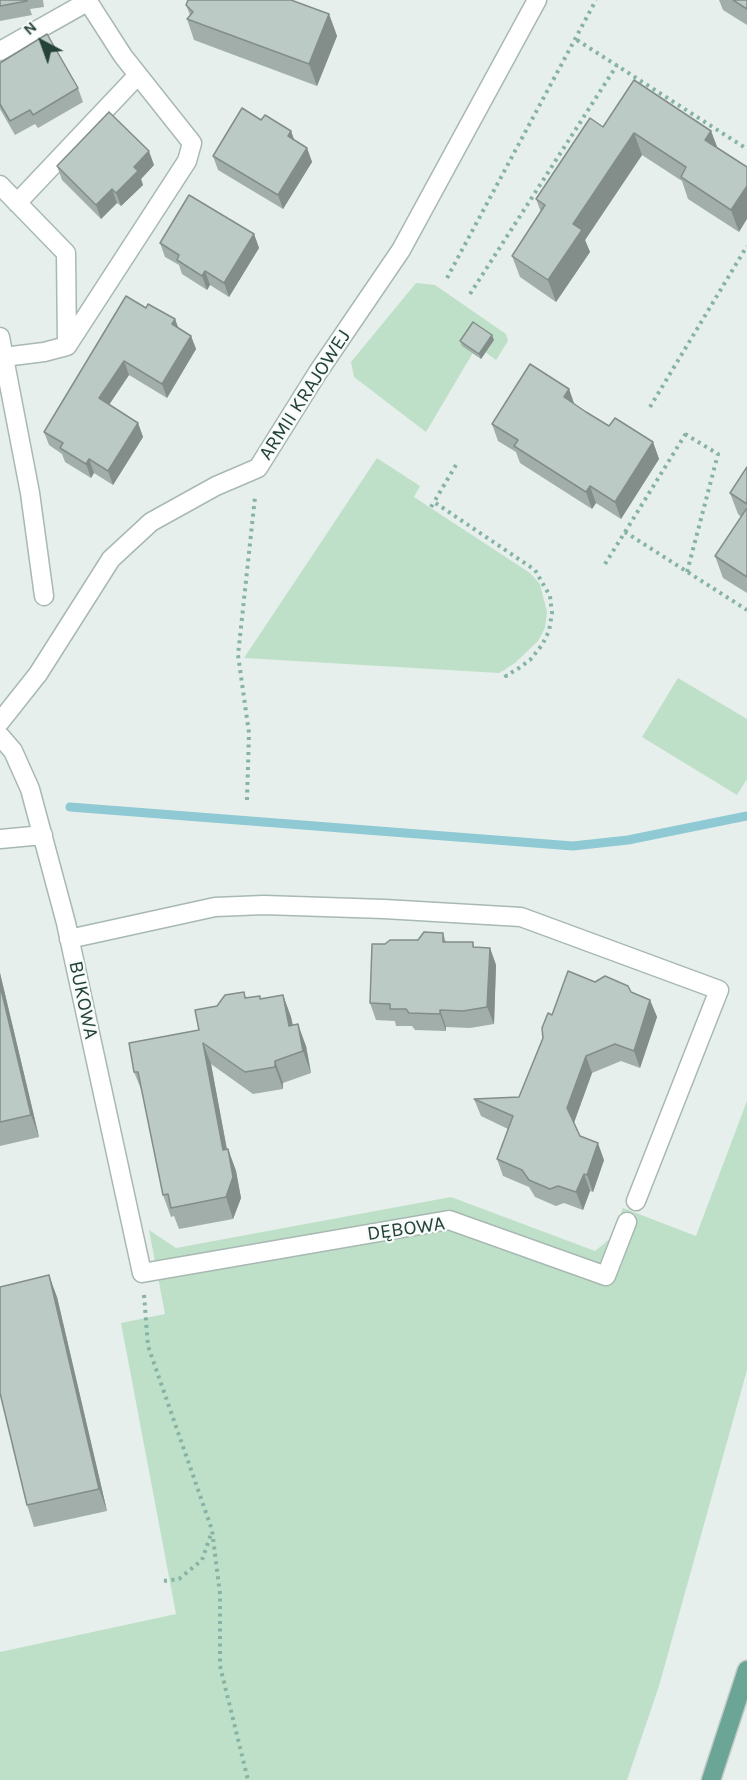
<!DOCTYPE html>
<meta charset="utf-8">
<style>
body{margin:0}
#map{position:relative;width:747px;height:1780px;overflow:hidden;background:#e6efeb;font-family:Karla,sans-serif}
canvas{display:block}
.north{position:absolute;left:12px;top:12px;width:60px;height:60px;-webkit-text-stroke:4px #f7fbf9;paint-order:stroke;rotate:319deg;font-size:16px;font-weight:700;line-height:24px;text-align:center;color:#24423a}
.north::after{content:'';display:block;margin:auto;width:21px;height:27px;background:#24423a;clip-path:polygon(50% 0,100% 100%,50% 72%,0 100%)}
</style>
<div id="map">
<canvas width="747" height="1780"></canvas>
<div class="north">N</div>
</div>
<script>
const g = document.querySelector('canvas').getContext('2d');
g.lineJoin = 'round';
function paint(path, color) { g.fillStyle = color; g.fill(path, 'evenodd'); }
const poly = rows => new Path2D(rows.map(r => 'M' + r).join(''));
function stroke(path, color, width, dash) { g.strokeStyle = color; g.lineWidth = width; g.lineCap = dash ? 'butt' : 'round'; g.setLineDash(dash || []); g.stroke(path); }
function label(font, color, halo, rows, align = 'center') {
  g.font = font + ' Karla,sans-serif'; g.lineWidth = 4.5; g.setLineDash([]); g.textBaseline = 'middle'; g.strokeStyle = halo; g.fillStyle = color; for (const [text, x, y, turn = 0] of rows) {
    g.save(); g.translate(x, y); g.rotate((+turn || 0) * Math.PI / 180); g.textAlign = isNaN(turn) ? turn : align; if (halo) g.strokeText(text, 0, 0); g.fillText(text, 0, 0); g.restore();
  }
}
const green = poly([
 [416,283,435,285,506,334,508,341,496,360,477,346,426,432,354,377,351,362],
 [377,458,420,486,414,497,530,573,540,584,547,612,545,628,538,641,515,663,499,673,244,658],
 [678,678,747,719,747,779,737,795,642,737],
 [747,1101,747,1370,659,1686,627,1780,0,1780,0,1652,176,1614,121,1323,165,1314,149,1230,176,1248,451,1197,595,1251,612,1237,623,1208,696,1236]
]);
const stream = poly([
 [70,807,573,846,628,840,747,816]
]);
const path = poly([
 [577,40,747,149],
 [447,278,596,0],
 [470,294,617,65],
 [650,407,747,246],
 [685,434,718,454,687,572],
 [456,465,434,502,535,570,550,596,552,613,549,631,542,645,530,660,519,668,506,676,504,670],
 [431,507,434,502],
 [625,532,688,430],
 [605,564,625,532,747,610],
 [247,800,249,733,238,655,255,497],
 [144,1295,148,1346,212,1530,220,1594,220,1666,248,1780],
 [164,1581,179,1579,202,1560,211,1534]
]);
const minor = poly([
 [0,51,87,2],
 [0,185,66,253,67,346],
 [17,203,138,75],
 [0,337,30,493,44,596],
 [4,357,44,352,67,346,187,161,192,143,123,56,87,0],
 [0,722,38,674,111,559,151,522,216,486,258,468,318,372,401,250,537,0],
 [0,736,13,751,30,789,66,923,142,1273,449,1220,606,1276,627,1222],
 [0,839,43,835],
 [69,939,215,907,264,905,384,909,521,917,719,990,636,1201]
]);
const major = poly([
 [711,1780,747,1670]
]);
const wall = poly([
 [0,0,43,0,44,7,30,9,32,15,0,21],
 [719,0,747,0,747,25,723,10],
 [186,5,329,14,337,36,317,86,194,40,187,19,190,15],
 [0,63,78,88,83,102,38,128,35,124,15,135,0,109],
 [261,120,291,131,294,140,307,148,312,162,283,209,218,170,213,156],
 [603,127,711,131,717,147,739,232,688,199,682,181,642,155,585,240,590,252,556,302,520,277,512,256,541,212,536,199],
 [154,165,141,179,143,185,121,206,117,203,101,219,62,180,57,166],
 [254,234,259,248,229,297,210,285,207,290,182,274,179,265,165,257,160,243],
 [146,308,175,319,178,327,191,336,196,349,167,398,129,375,109,405,138,423,143,437,113,485,94,473,91,478,65,462,62,454,49,445,44,432],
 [494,340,481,359,462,346,460,341],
 [569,389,574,404,586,412,609,426,653,442,659,459,621,519,596,503,592,509,520,463,516,452,498,441,492,424],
 [747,467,747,593,723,578,715,556,741,517,738,514,730,493],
 [443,933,446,942,473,942,474,947,490,948,496,965,494,1024,470,1028,446,1027,446,1031,415,1030,412,1026,396,1026,395,1021,376,1020,370,1003,418,940],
 [0,973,39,1137,0,1146],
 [595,982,650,1000,657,1017,640,1068,621,1061,592,1073,574,1123,580,1136,604,1160,593,1192,590,1191,583,1210,564,1203,556,1206,535,1197,529,1187,503,1176,497,1159,508,1129,481,1116,474,1099,519,1097,552,1015],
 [244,992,246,998,261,999,283,995,291,1017,293,1025,306,1046,311,1073,283,1083,283,1089,253,1094,211,1064,227,1149,228,1149,236,1171,241,1198,233,1219,179,1229,174,1216,171,1217,163,1195,143,1094,134,1072,199,1030],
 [57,1297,107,1511,34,1527,27,1505]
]);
const shadedWall = poly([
 [329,14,337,36,317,86,309,64],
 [291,131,296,145,288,136],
 [711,131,719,152,705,140],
 [634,133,642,155,585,240,590,252,556,302,548,280,573,224],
 [307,148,312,162,283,209,278,195],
 [149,151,154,165,141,179,143,185,121,206,116,193,134,167],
 [747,186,747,219,739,232,731,210],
 [112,189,117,203,101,219,96,205],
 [254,234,259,248,229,297,224,283],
 [205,271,210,285,207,290,202,276],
 [175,319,180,333,172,324],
 [492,335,494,340,481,359,479,354],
 [191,336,196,349,167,398,162,384],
 [124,361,129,375,104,412,99,398],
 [569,389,575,406,564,397],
 [138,423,143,437,113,485,108,471],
 [653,442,659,459,621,519,615,502],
 [89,459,94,473,91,478,86,464],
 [590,486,596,503,592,509,586,492],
 [490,948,496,965,494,1024,487,1007],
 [0,973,39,1137,31,1115,0,985],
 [283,995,291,1017,297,1048,289,1026],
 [650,1000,657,1017,640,1068,634,1051],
 [440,1010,446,1027,446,1031,440,1014],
 [298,1024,306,1046,311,1073,303,1051],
 [203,1043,211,1064,231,1172,223,1150],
 [586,1056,592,1073,573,1125,567,1108],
 [275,1061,283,1083,283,1089,275,1067],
 [598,1143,604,1160,593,1192,587,1175],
 [228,1149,236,1171,241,1198,233,1219,226,1197],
 [584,1174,590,1191,583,1210,576,1192],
 [49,1275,57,1297,107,1511,99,1489]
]);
const building = poly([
 [0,0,27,0,27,1,0,6,0,0],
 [188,0,291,0,329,14,309,64,187,19,193,12,186,5,188,0],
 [733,0,747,0,747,9,733,0],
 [47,34,78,88,33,115,30,110,10,121,0,104,0,63,47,34],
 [634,80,711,131,705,140,747,167,747,186,731,210,681,177,686,167,634,133,573,224,582,230,548,280,512,256,545,205,536,199,590,118,603,127,634,80],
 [242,108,261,120,265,115,291,131,288,136,307,148,278,195,213,156,242,108],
 [109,112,149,151,134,167,138,171,116,193,112,189,96,205,57,166,109,112],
 [189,195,254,234,224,283,205,271,202,276,177,260,179,255,160,243,189,195],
 [126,296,146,308,148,304,175,319,172,324,191,336,162,384,124,361,99,398,138,423,108,471,89,459,86,464,60,448,63,443,44,432,126,296],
 [473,322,492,335,479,354,460,341,473,322],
 [530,364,569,389,564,397,586,412,609,426,615,418,653,442,615,502,590,486,586,492,514,446,518,440,492,424,530,364],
 [747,467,747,504,730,493,747,467],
 [747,508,747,577,715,556,747,508],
 [424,932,443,933,443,942,473,942,473,947,490,948,487,1007,463,1011,440,1010,440,1014,409,1013,406,1009,390,1009,390,1004,370,1003,372,944,385,944,390,940,418,940,424,932],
 [568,971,595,982,605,976,628,986,631,992,650,1000,634,1051,615,1044,586,1056,567,1108,580,1136,598,1143,587,1175,584,1174,576,1192,558,1186,550,1189,529,1180,522,1170,497,1159,513,1116,474,1099,519,1097,543,1038,542,1028,548,1013,552,1015,568,971],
 [0,985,31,1115,0,1122,0,985],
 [244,992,245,998,260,996,260,999,283,995,289,1026,298,1024,303,1051,275,1061,275,1067,245,1072,203,1043,223,1150,228,1149,233,1177,226,1197,171,1208,168,1194,163,1195,138,1072,134,1072,129,1043,199,1030,195,1010,217,1006,225,995,244,992],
 [49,1275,99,1489,27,1505,0,1393,0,1287,49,1275]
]);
const streetNames = [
 ["ARMII KRAJOWEJ",305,395,-57],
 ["BUKOWA",83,1000,78],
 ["DĘBOWA",406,1229,-8]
];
paint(green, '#bfe0c8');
stroke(stream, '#8ec9d4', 9);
stroke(minor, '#a8b8b2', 21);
stroke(major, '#c2cac8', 21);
stroke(path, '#86b3a5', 4, [3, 4.5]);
stroke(minor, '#fff', 18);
stroke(major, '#6aa596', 18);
paint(wall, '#a1aea9');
paint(shadedWall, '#838d89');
paint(building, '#bbcac4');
stroke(building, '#838d89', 1.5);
label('20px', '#24423a', '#f7fbf9', streetNames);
</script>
